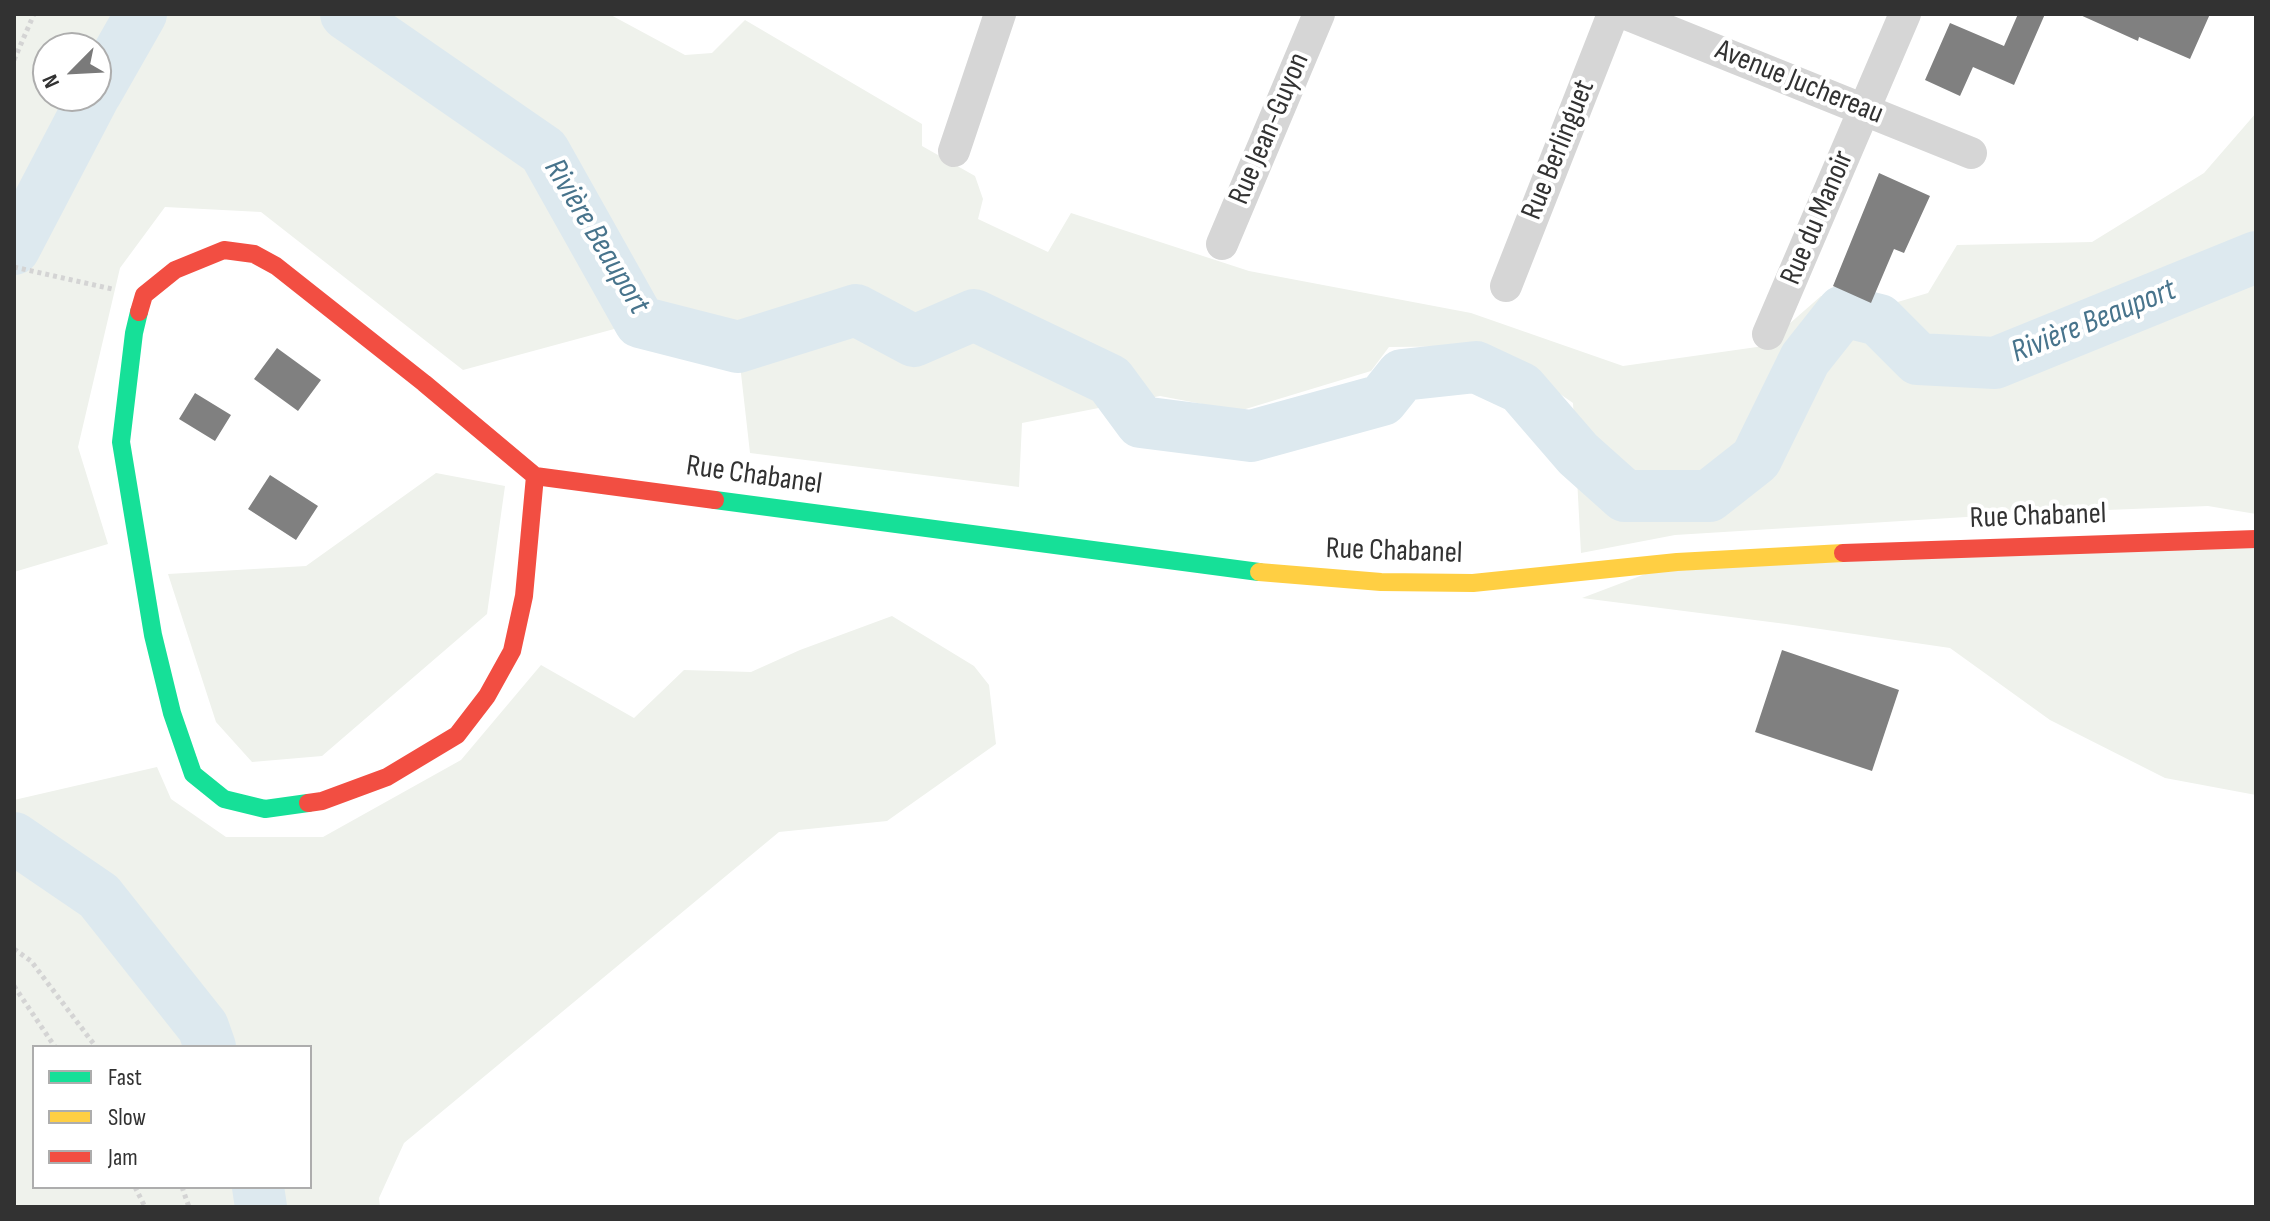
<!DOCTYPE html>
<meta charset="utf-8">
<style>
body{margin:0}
#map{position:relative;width:2270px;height:1221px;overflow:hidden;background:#fff;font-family:"Sofia Sans Condensed",sans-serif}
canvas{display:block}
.frame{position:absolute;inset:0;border:16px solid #323232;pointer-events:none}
.legend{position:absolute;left:32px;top:1045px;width:280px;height:144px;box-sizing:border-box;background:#fff;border:2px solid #adadad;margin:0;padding:10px 14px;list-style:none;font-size:24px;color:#323232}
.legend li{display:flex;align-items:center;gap:16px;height:40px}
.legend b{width:40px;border:2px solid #adadad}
.north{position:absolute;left:32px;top:32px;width:80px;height:80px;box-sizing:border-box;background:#fff;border:2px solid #adadad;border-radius:50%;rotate:246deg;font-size:22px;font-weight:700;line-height:32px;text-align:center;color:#323232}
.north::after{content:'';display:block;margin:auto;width:28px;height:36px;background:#7a7a7a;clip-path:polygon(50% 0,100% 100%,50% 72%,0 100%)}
</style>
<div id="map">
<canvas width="2270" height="1221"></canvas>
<div class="frame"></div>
<ul class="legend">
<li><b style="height:10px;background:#16e098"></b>Fast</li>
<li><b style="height:10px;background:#ffcf43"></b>Slow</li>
<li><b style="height:10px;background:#f24e42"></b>Jam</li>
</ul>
<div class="north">N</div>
</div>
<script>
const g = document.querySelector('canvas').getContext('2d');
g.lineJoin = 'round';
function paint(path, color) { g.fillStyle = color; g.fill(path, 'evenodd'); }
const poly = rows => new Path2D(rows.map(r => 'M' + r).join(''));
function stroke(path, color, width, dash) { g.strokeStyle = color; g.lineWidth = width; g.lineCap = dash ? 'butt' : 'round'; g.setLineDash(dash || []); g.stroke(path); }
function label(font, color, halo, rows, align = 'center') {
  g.font = font + ' "Sofia Sans Condensed",sans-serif'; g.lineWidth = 8; g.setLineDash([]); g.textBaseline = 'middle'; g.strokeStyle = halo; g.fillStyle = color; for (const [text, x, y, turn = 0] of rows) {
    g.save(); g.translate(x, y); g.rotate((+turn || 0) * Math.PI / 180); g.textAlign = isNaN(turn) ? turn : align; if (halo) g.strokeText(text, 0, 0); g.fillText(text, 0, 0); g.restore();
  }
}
const green = poly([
 [14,14,609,14,685,55,712,53,745,20,922,124,922,146,975,176,983,199,978,219,1048,252,1071,213,1249,271,1471,313,1623,366,1764,346,1821,296,1874,309,1928,293,1957,245,2092,242,2204,173,2256,113,2256,514,2208,506,2031,513,1675,535,1581,553,1573,403,1491,346,1389,347,1371,371,1239,411,1160,396,1022,423,1019,487,750,453,738,347,640,322,463,370,261,212,165,207,120,268,78,447,108,544,14,572],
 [48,48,96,48,96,96,48,96],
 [436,473,505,486,487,614,322,756,252,762,216,722,168,574,306,566],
 [2256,546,2256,795,2165,778,2050,720,1950,648,1786,624,1582,598,1677,562],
 [892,616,974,666,989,685,996,744,887,821,779,832,404,1143,379,1198,380,1207,14,1207,14,800,157,767,171,799,226,837,323,837,461,760,541,665,634,718,684,670,751,672,800,650],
 [34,1047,310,1047,310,1187,34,1187]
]);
const river = poly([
 [346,14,544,151,640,322,738,347,856,310,914,341,974,315,1110,380,1141,422,1251,436,1382,400,1402,375,1476,367,1521,388,1578,454,1625,496,1709,496,1756,459,1805,359,1843,311,1879,320,1918,359,1995,363,2256,257],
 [96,93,141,14],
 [14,249,94,96],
 [14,838,99,896,203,1027,210,1047],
 [258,1187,261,1207]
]);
const building = poly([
 [2018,14,2045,14,2014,85,1973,67,1960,96,1925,80,1950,23,2004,46],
 [2078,14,2210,14,2190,59,2139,37,2138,41],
 [1879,173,1930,196,1904,253,1894,249,1871,303,1833,286],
 [277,348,321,380,298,411,254,379],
 [195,393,231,415,215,441,179,419],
 [270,475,318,506,296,540,248,509],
 [1782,650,1899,690,1872,771,1755,732]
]);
const path = poly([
 [14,60,34,14],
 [14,267,112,289],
 [14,949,31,961,96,1047],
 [14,986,55,1047],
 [135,1187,145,1207],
 [182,1187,189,1207]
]);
const street = poly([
 [1626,14,1971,153],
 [954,151,1000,14],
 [1222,244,1319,14],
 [1506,286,1613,14],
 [1768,334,1905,14]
]);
const fast = poly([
 [139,312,134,333,121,442,153,635,172,713,193,774,224,799,265,809,308,803],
 [715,500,1259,572]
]);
const slow = poly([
 [1259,572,1381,582,1473,583,1677,562,1843,553]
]);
const jam = poly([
 [139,312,144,295,175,270,224,250,254,254,276,266,424,383,535,476,715,500],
 [1843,553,2256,539],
 [308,803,322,801,387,777,457,735,487,696,512,651,524,596,535,476]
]);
const streetNames = [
 ["Avenue Juchereau",1799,83,22],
 ["Rue Jean-Guyon",1270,129,-67],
 ["Rue Berlinguet",1559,150,-68],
 ["Rue du Manoir",1818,218,-67],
 ["Rue Chabanel",754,476,8],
 ["Rue Chabanel",2038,517,-2],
 ["Rue Chabanel",1394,552,2]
];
const waterNames = [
 ["Rivière Beauport",596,237,59],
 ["Rivière Beauport",2094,322,-22]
];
paint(green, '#eff2ec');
stroke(river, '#dde9ef', 52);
paint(building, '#808080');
stroke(path, '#d4d4d4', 5, [4, 4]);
stroke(street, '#d6d6d6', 32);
stroke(fast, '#16e098', 18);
stroke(slow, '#ffcf43', 18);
stroke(jam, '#f24e42', 18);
label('30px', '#323232', '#fff', streetNames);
label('italic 32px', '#48748c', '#fff', waterNames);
</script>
